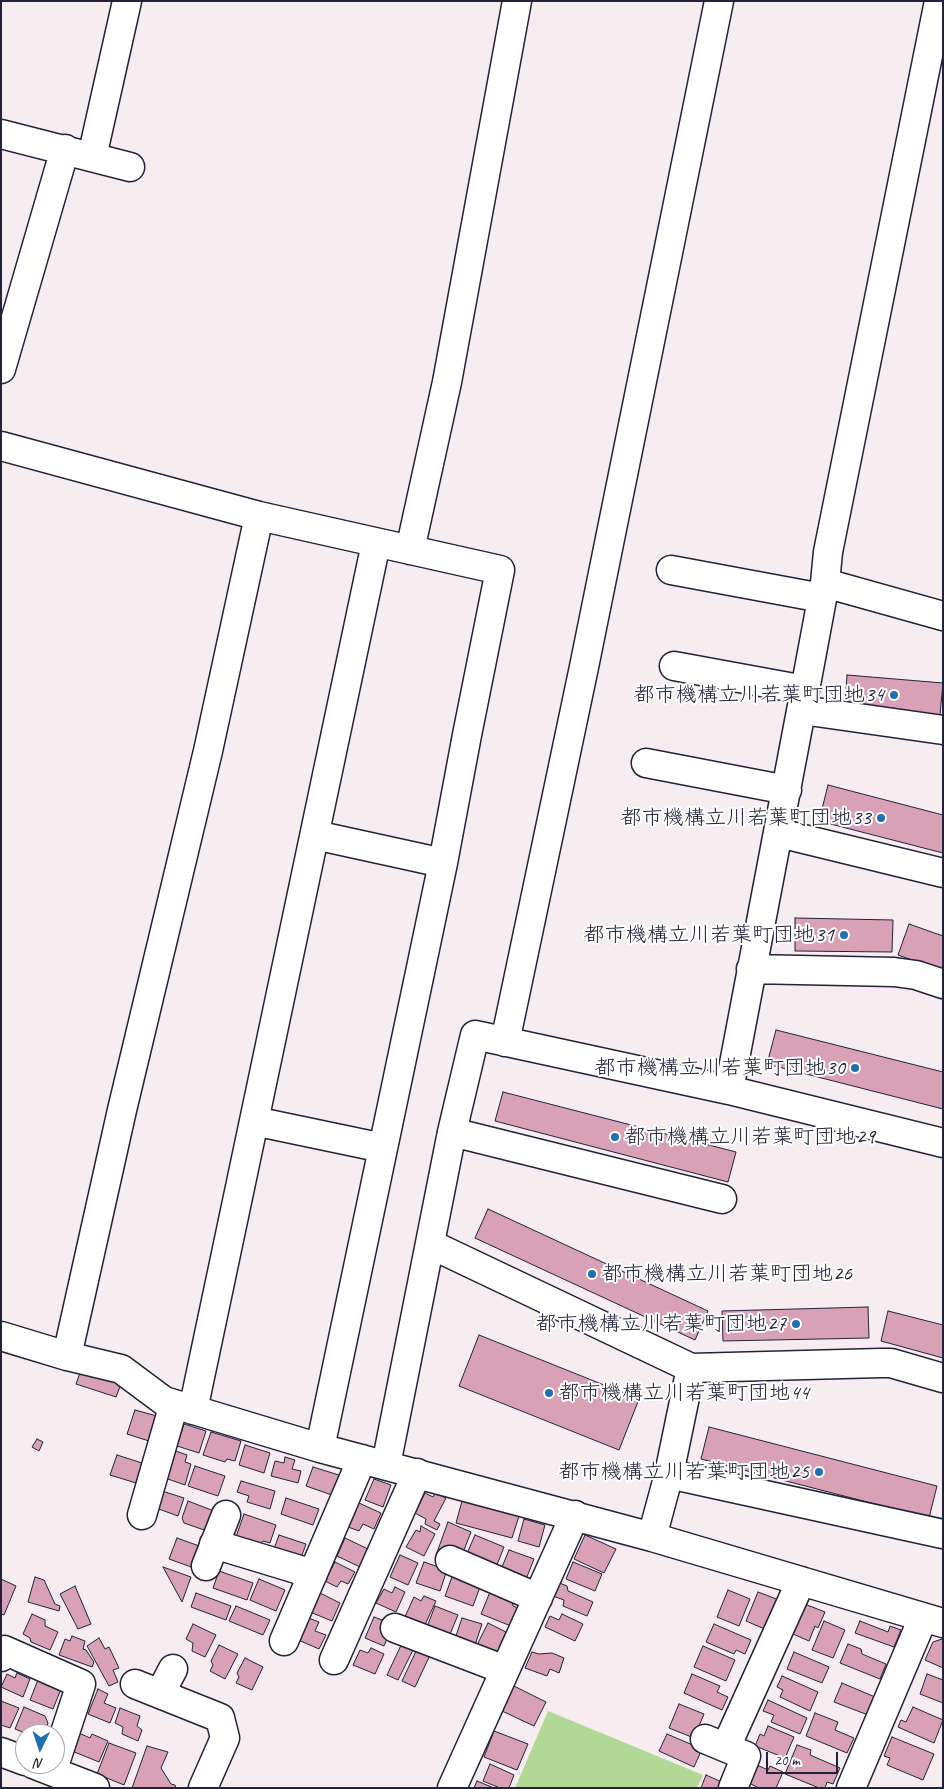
<!DOCTYPE html>
<meta charset="utf-8">
<style>
body{margin:0}
#map{position:relative;width:944px;height:1789px;overflow:hidden;background:#f7ecf0;font-family:Caveat,sans-serif}
canvas{display:block}
.frame{position:absolute;inset:0;border:2px solid #22223b;pointer-events:none}
.north{position:absolute;left:15px;top:1724px;width:50px;height:50px;box-sizing:border-box;background:#fff;border:1px solid #a7a7b1;border-radius:50%;rotate:184deg;font-size:14px;font-weight:700;line-height:20px;text-align:center;color:#22223b}
.north::after{content:'';display:block;margin:auto;width:18px;height:22px;background:#1f6fb2;clip-path:polygon(50% 0,100% 100%,50% 72%,0 100%)}
.scale{position:absolute;left:766px;top:1752px;width:72px;height:22px;box-sizing:border-box;border:2px solid #22223b;border-top:0;padding-left:6px;font-size:15px;line-height:18px;white-space:nowrap;color:#22223b;-webkit-text-stroke:4px #fff;paint-order:stroke}
</style>
<div id="map">
<canvas width="944" height="1789"></canvas>
<div class="frame"></div>
<div class="north">N</div>
<div class="scale">20 m</div>
</div>
<script>
const g = document.querySelector('canvas').getContext('2d');
g.lineJoin = 'round';
function paint(path, color) { g.fillStyle = color; g.fill(path, 'evenodd'); }
const poly = rows => new Path2D(rows.map(r => 'M' + r).join(''));
function stroke(path, color, width, dash) { g.strokeStyle = color; g.lineWidth = width; g.lineCap = dash ? 'butt' : 'round'; g.setLineDash(dash || []); g.stroke(path); }
function label(font, color, halo, rows, align = 'center') {
  g.font = font + ' Caveat,"Klee One",sans-serif'; g.lineWidth = 4; g.setLineDash([]); g.textBaseline = 'middle'; g.strokeStyle = halo; g.fillStyle = color; for (const [text, x, y, turn = 0] of rows) {
    g.save(); g.translate(x, y); g.rotate((+turn || 0) * Math.PI / 180); g.textAlign = isNaN(turn) ? turn : align; if (halo) g.strokeText(text, 0, 0); g.fillText(text, 0, 0); g.restore();
  }
}
const green = poly([
 [548,1711,703,1775,697,1788,515,1788]
]);
const building = poly([
 [847,675,943,683,940,715,845,707,847,675],
 [828,785,943,815,943,853,819,821,828,785],
 [795,918,893,920,892,952,795,951,795,918],
 [909,924,943,936,943,971,898,955,909,924],
 [776,1030,943,1072,943,1109,767,1064,776,1030],
 [503,1092,736,1152,728,1182,495,1121,503,1092],
 [488,1209,708,1311,695,1340,475,1238,488,1209],
 [868,1307,869,1338,723,1341,722,1311,868,1307],
 [888,1311,943,1325,943,1358,881,1341,888,1311],
 [479,1335,639,1399,619,1450,459,1386,479,1335],
 [81,1370,121,1384,116,1397,76,1384,81,1370],
 [135,1410,157,1416,149,1441,127,1434,135,1410],
 [184,1424,206,1431,199,1453,177,1446,184,1424],
 [709,1427,937,1486,929,1518,701,1459,709,1427],
 [211,1432,241,1441,235,1461,227,1459,225,1462,203,1455,211,1432],
 [37,1439,43,1442,39,1451,32,1447,37,1439],
 [245,1445,270,1453,264,1473,239,1465,245,1445],
 [173,1450,187,1455,185,1462,191,1464,185,1485,165,1478,173,1450],
 [117,1455,142,1463,136,1483,110,1475,117,1455],
 [285,1457,295,1460,292,1469,301,1471,298,1483,271,1476,275,1461,284,1463,285,1457],
 [195,1466,225,1476,218,1496,188,1486,195,1466],
 [313,1467,339,1475,332,1495,306,1486,313,1467],
 [374,1479,391,1485,383,1507,365,1500,374,1479],
 [241,1481,275,1491,270,1509,247,1502,249,1496,237,1492,241,1481],
 [162,1491,184,1498,178,1516,156,1508,162,1491],
 [425,1493,433,1497,435,1493,446,1498,434,1521,440,1524,437,1530,425,1524,426,1519,415,1513,425,1493],
 [286,1498,319,1509,313,1525,281,1514,286,1498],
 [188,1501,214,1511,207,1531,184,1523,182,1518,188,1501],
 [462,1501,519,1516,512,1538,456,1523,462,1501],
 [359,1503,381,1513,374,1529,363,1524,359,1531,348,1527,359,1503],
 [244,1514,276,1525,270,1543,263,1541,259,1545,236,1537,244,1514],
 [524,1519,545,1525,539,1547,518,1541,524,1519],
 [448,1522,471,1532,462,1555,447,1559,436,1555,448,1522],
 [421,1526,435,1534,424,1556,406,1547,416,1530,420,1532,421,1526],
 [279,1535,306,1544,301,1558,274,1549,279,1535],
 [475,1535,504,1547,495,1570,465,1558,475,1535],
 [585,1535,616,1549,604,1573,574,1559,585,1535],
 [177,1538,202,1547,194,1568,169,1559,177,1538],
 [345,1538,368,1549,360,1567,337,1556,345,1538],
 [509,1550,534,1559,525,1582,500,1572,509,1550],
 [400,1555,418,1563,408,1585,390,1577,400,1555],
 [335,1562,355,1572,348,1584,341,1581,337,1587,325,1581,335,1562],
 [424,1562,447,1570,440,1591,416,1583,424,1562],
 [573,1562,602,1574,595,1591,566,1579,573,1562],
 [163,1567,191,1577,182,1602,163,1567],
 [219,1571,253,1583,247,1600,213,1588,219,1571],
 [35,1577,44,1580,55,1604,60,1606,59,1611,28,1602,35,1577],
 [452,1577,480,1587,473,1606,445,1596,452,1577],
 [1,1579,16,1586,4,1615,1,1614,1,1579],
 [259,1579,285,1590,276,1611,250,1600,259,1579],
 [557,1582,567,1586,568,1591,593,1602,587,1616,563,1606,564,1600,553,1596,557,1582],
 [75,1586,91,1624,78,1629,60,1594,75,1586],
 [395,1587,405,1592,396,1612,376,1603,384,1589,392,1593,395,1587],
 [728,1590,750,1599,739,1626,717,1617,728,1590],
 [318,1592,340,1603,332,1621,310,1612,318,1592],
 [490,1592,512,1600,513,1606,518,1608,511,1626,481,1614,490,1592],
 [758,1592,779,1600,767,1630,746,1621,758,1592],
 [196,1593,231,1606,226,1620,191,1607,196,1593],
 [424,1596,436,1601,422,1631,403,1621,414,1597,421,1601,424,1596],
 [802,1603,825,1612,818,1628,815,1626,809,1641,793,1634,796,1627,793,1624,802,1603],
 [236,1606,270,1620,263,1635,229,1621,236,1606],
 [435,1606,458,1615,450,1634,425,1632,435,1606],
 [32,1614,45,1620,45,1626,58,1632,50,1650,31,1642,30,1638,23,1634,32,1614],
 [562,1614,583,1624,575,1641,545,1627,550,1616,559,1620,562,1614],
 [306,1617,319,1622,315,1631,326,1635,319,1649,296,1639,306,1617],
 [374,1617,393,1624,384,1646,365,1638,374,1617],
 [462,1618,482,1624,475,1645,459,1639,456,1636,462,1618],
 [824,1621,845,1630,833,1658,812,1650,824,1621],
 [860,1621,888,1632,890,1626,901,1630,894,1647,855,1633,860,1621],
 [488,1623,506,1632,497,1652,494,1650,491,1656,477,1645,488,1623],
 [193,1624,216,1635,205,1657,192,1651,193,1643,186,1639,193,1624],
 [714,1624,751,1640,745,1654,736,1650,734,1654,706,1642,714,1624],
 [72,1636,85,1641,83,1649,86,1650,94,1662,92,1667,59,1655,65,1639,70,1641,72,1636],
 [99,1638,105,1649,109,1647,119,1668,113,1670,118,1682,109,1686,87,1646,99,1638],
 [942,1639,943,1640,943,1668,925,1660,933,1642,942,1639],
 [403,1641,415,1646,398,1680,387,1675,403,1641],
 [848,1644,861,1649,862,1654,886,1664,880,1679,840,1663,848,1644],
 [219,1645,238,1654,225,1679,210,1671,213,1665,211,1661,219,1645],
 [703,1646,735,1660,726,1681,694,1667,703,1646],
 [418,1647,431,1653,415,1687,402,1681,418,1647],
 [371,1648,384,1654,375,1674,353,1665,360,1650,368,1653,371,1648],
 [532,1652,539,1654,552,1653,564,1658,559,1673,550,1669,547,1676,525,1668,532,1652],
 [794,1652,829,1667,822,1683,787,1669,794,1652],
 [245,1658,263,1667,252,1690,236,1683,239,1677,237,1673,245,1658],
 [17,1673,30,1679,23,1697,1,1687,7,1674,15,1678,17,1673],
 [692,1674,720,1686,717,1692,728,1697,722,1710,684,1693,692,1674],
 [927,1674,943,1680,943,1703,920,1694,927,1674],
 [782,1676,818,1692,810,1711,780,1697,783,1690,777,1687,782,1676],
 [38,1680,61,1689,53,1709,30,1700,38,1680],
 [842,1683,875,1697,868,1715,834,1702,842,1683],
 [514,1686,546,1702,534,1726,502,1711,514,1686],
 [98,1689,108,1694,104,1703,116,1708,110,1723,88,1714,98,1689],
 [768,1700,807,1718,800,1734,771,1722,774,1715,763,1711,768,1700],
 [1,1701,19,1708,10,1728,1,1725,1,1701],
 [679,1704,704,1714,694,1738,669,1728,679,1704],
 [24,1707,45,1716,48,1723,44,1734,28,1734,15,1729,24,1707],
 [913,1707,943,1720,934,1743,898,1727,901,1720,906,1722,913,1707],
 [120,1708,140,1716,137,1726,142,1730,138,1741,122,1734,123,1727,115,1723,120,1708],
 [815,1713,838,1722,835,1730,854,1738,847,1753,806,1736,815,1713],
 [768,1726,794,1737,785,1758,755,1746,760,1734,764,1736,768,1726],
 [494,1731,528,1744,517,1770,484,1757,494,1731],
 [79,1733,90,1738,92,1734,108,1741,99,1762,72,1751,79,1733],
 [667,1734,702,1749,694,1767,659,1751,667,1734],
 [892,1737,934,1754,923,1780,887,1765,890,1758,884,1756,892,1737],
 [109,1743,136,1753,124,1785,97,1774,109,1743],
 [797,1745,811,1750,810,1755,840,1768,833,1784,827,1782,825,1788,819,1788,785,1774,797,1745],
 [147,1746,168,1752,161,1768,171,1784,175,1785,176,1788,132,1788,147,1746],
 [490,1764,514,1775,509,1788,500,1788,483,1781,490,1764],
 [757,1765,768,1770,770,1766,783,1772,776,1788,759,1788,749,1783,757,1765],
 [706,1775,724,1783,722,1788,701,1788,706,1775],
 [477,1781,494,1788,474,1788,477,1781]
]);
const minor = poly([
 [1,134,130,167],
 [92,157,127,1],
 [1,369,65,149],
 [1,446,259,516,500,570,467,735,443,863,320,1448],
 [410,550,447,382,517,1],
 [671,570,822,598],
 [825,583,943,616],
 [674,666,805,690],
 [802,710,943,730],
 [646,763,787,790],
 [779,833,943,873],
 [315,835,443,863],
 [751,969,894,972,916,975,943,984],
 [505,1042,584,667,719,1],
 [729,1090,805,690,825,583,828,552,939,1],
 [254,1121,383,1148],
 [452,1132,722,1199],
 [430,1244,691,1368,881,1363,891,1363,943,1378],
 [1,1336,67,1356,121,1369,164,1401,320,1448,652,1537,943,1623],
 [67,1356,122,1110,208,751,259,516],
 [193,1410,376,543],
 [386,1465,452,1132,475,1035,729,1090,943,1143],
 [669,1474,943,1534],
 [142,1515,174,1404],
 [652,1537,669,1474,691,1368],
 [214,1544,313,1574],
 [450,1560,538,1598],
 [206,1566,226,1515],
 [395,1628,505,1670],
 [284,1641,362,1459],
 [1,1657,4,1650,81,1684,55,1763],
 [334,1660,417,1473],
 [135,1684,220,1718,225,1738,203,1788],
 [160,1694,173,1669],
 [705,1739,746,1756,733,1788],
 [726,1747,801,1581],
 [1,1752,25,1761],
 [33,1764,95,1788],
 [452,1788,575,1515],
 [851,1788,923,1618]
]);
const markers = [
 [894,695,5,"#1f6fb2"],
 [881,818,5,"#1f6fb2"],
 [844,935,5,"#1f6fb2"],
 [855,1068,5,"#1f6fb2"],
 [615,1137,5,"#1f6fb2"],
 [592,1274,5,"#1f6fb2"],
 [796,1324,5,"#1f6fb2"],
 [549,1393,5,"#1f6fb2"],
 [819,1472,5,"#1f6fb2"]
];
const poiNames = [
 ["都市機構立川若葉町団地34",884,695],
 ["都市機構立川若葉町団地33",871,818],
 ["都市機構立川若葉町団地31",834,935],
 ["都市機構立川若葉町団地30",845,1068],
 ["都市機構立川若葉町団地29",625,1137,"left"],
 ["都市機構立川若葉町団地26",602,1274,"left"],
 ["都市機構立川若葉町団地27",786,1324],
 ["都市機構立川若葉町団地44",559,1393,"left"],
 ["都市機構立川若葉町団地25",809,1472]
];
paint(green, '#b1d995');
paint(building, '#d8a1b6');
stroke(building, '#22223b', 1);
stroke(minor, '#22223b', 31);
stroke(minor, '#fff', 28);
for (const [x, y, r, color] of markers) { const dot = new Path2D(); dot.arc(x, y, r, 0, 2 * Math.PI); g.fillStyle = color; g.fill(dot); stroke(dot, '#fff', 2); }
label('21px', '#22223b', '#fff', poiNames, 'right');
</script>
